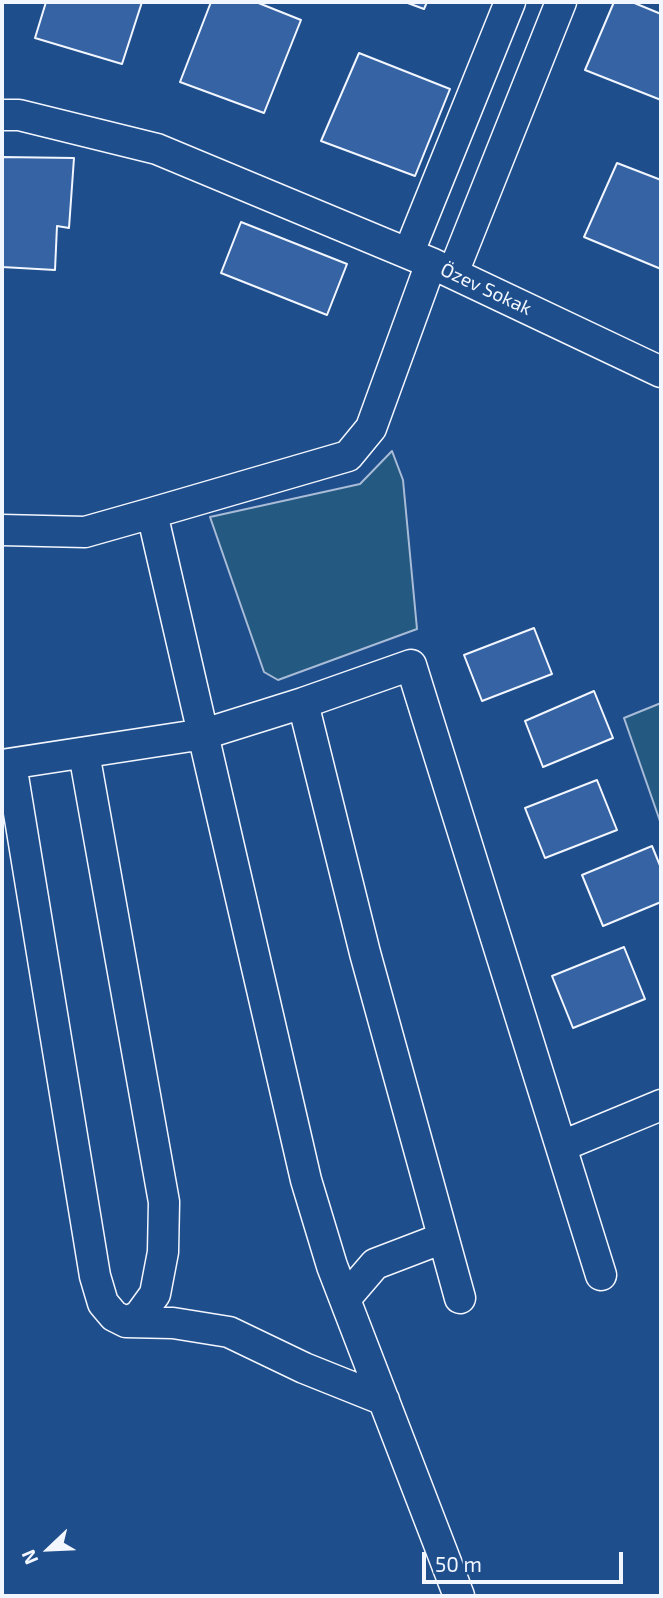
<!DOCTYPE html>
<meta charset="utf-8">
<style>
body{margin:0}
#map{position:relative;width:663px;height:1598px;overflow:hidden;background:#1f4e8c;font-family:"Exo 2",sans-serif}
canvas{display:block}
.frame{position:absolute;inset:0;border:4px solid #f2f6ff;pointer-events:none}
.north{position:absolute;left:14px;top:1514px;width:70px;height:70px;-webkit-text-stroke:5px #1f4e8c;paint-order:stroke;rotate:247deg;font-size:19px;font-weight:700;line-height:28px;text-align:center;color:#f2f6ff}
.north::after{content:'';display:block;margin:auto;width:24px;height:32px;background:#f2f6ff;clip-path:polygon(50% 0,100% 100%,50% 72%,0 100%)}
.scale{position:absolute;left:422px;top:1552px;width:201px;height:32px;box-sizing:border-box;border:4px solid #f2f6ff;border-top:0;padding-left:9px;font-size:21px;line-height:24px;white-space:nowrap;color:#f2f6ff;-webkit-text-stroke:5px #1f4e8c;paint-order:stroke}
</style>
<div id="map">
<canvas width="663" height="1598"></canvas>
<div class="frame"></div>
<div class="north">N</div>
<div class="scale">50 m</div>
</div>
<script>
const g = document.querySelector('canvas').getContext('2d');
g.lineJoin = 'round';
function paint(path, color) { g.fillStyle = color; g.fill(path, 'evenodd'); }
const poly = rows => new Path2D(rows.map(r => 'M' + r).join(''));
function stroke(path, color, width, dash) { g.strokeStyle = color; g.lineWidth = width; g.lineCap = dash ? 'butt' : 'round'; g.setLineDash(dash || []); g.stroke(path); }
function label(font, color, halo, rows, align = 'center') {
  g.font = font + ' "Exo 2",sans-serif'; g.lineWidth = 5; g.setLineDash([]); g.textBaseline = 'middle'; g.strokeStyle = halo; g.fillStyle = color; for (const [text, x, y, turn = 0] of rows) {
    g.save(); g.translate(x, y); g.rotate((+turn || 0) * Math.PI / 180); g.textAlign = isNaN(turn) ? turn : align; if (halo) g.strokeText(text, 0, 0); g.fillText(text, 0, 0); g.restore();
  }
}
const green = poly([
 [392,451,403,480,417,629,278,680,264,672,210,517,360,484,392,451],
 [661,703,661,824,624,718,661,703]
]);
const building = poly([
 [46,2,142,2,122,64,35,38,46,2],
 [211,2,256,2,301,20,264,113,180,82,211,2],
 [405,2,427,2,424,9,405,2],
 [614,2,632,2,661,14,661,100,585,70,614,2],
 [359,53,450,89,415,176,321,141,359,53],
 [2,157,74,158,69,228,57,226,55,270,2,267,2,157],
 [617,163,661,180,661,269,584,237,617,163],
 [241,222,347,264,327,315,221,273,241,222],
 [534,628,552,674,482,701,464,655,534,628],
 [594,691,613,738,543,767,525,721,594,691],
 [597,780,617,830,545,858,525,808,597,780],
 [652,846,661,868,661,902,603,926,582,875,652,846],
 [624,947,645,999,573,1028,552,976,624,947]
]);
const minor = poly([
 [2,115,19,115,157,149,431,263],
 [409,252,510,2],
 [453,273,561,2],
 [2,530,85,532,152,513],
 [303,703,365,953,460,1298],
 [84,753,164,1202,163,1252,155,1294,139,1316,126,1322],
 [11,764,95,1276,103,1303,114,1316,126,1322,173,1323,229,1332,304,1368,384,1400],
 [2,765,204,734,303,703,411,665,601,1275],
 [562,1146,661,1105],
 [345,1299,375,1264,443,1238],
 [459,1596,332,1266,306,1180,152,513,348,456,371,428,431,263,661,372]
]);
const streetNames = [
 ["Özev Sokak",486,289,25]
];
paint(green, '#245a82');
stroke(green, '#a8bbd7', 2);
paint(building, '#3563a3');
stroke(building, '#f2f6ff', 2);
stroke(minor, '#f2f6ff', 33);
stroke(minor, '#1f4e8c', 30);
label('19px', '#f2f6ff', '#1f4e8c', streetNames);
</script>
